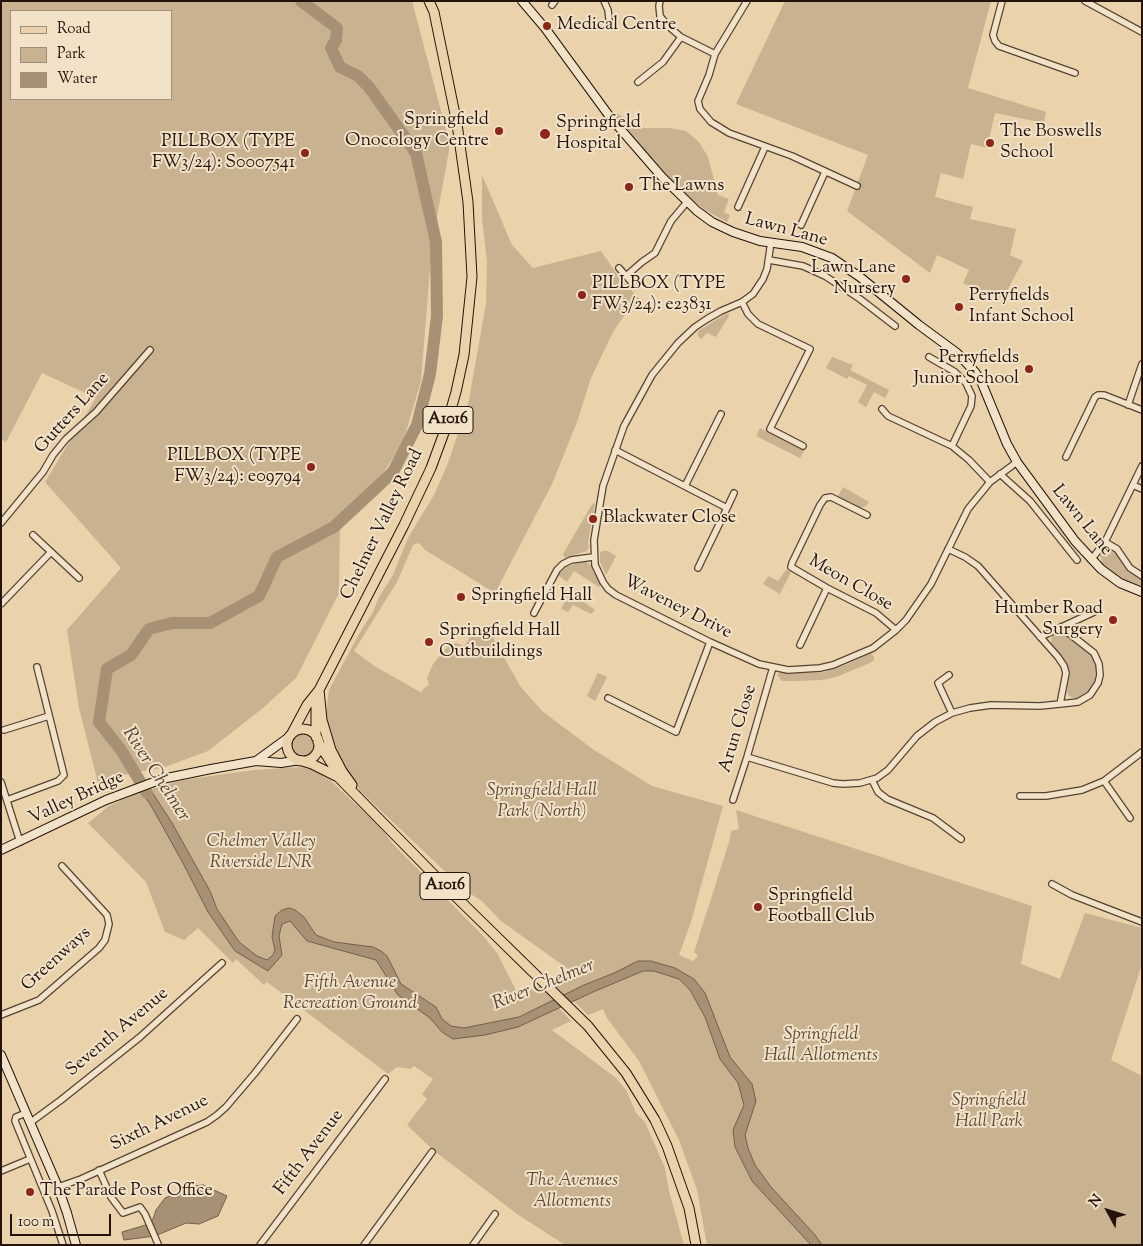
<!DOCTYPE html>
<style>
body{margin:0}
#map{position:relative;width:1143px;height:1246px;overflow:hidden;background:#ead2ab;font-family:"Sorts Mill Goudy",serif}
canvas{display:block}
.frame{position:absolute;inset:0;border:2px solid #24130a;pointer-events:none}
.legend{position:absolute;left:10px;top:10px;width:162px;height:90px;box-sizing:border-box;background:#f1e2c8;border:1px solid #9f8f7c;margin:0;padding:6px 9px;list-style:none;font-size:15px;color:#24130a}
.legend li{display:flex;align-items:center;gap:10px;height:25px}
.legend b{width:25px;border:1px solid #9f8f7c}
.north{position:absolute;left:1083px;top:1186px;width:50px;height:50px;-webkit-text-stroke:4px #f1e2c8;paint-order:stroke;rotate:309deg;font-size:14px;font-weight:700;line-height:20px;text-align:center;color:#24130a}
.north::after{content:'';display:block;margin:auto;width:18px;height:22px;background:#24130a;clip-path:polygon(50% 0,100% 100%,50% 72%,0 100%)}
.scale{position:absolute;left:10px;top:1214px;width:101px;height:22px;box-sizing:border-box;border:2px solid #24130a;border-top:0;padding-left:6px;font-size:15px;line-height:18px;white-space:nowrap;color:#24130a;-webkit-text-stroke:4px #f1e2c8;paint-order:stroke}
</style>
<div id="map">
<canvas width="1143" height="1246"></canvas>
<div class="frame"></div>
<ul class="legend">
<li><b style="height:6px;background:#ead2ab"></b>Road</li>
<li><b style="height:14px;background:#c8b290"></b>Park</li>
<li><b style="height:14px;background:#a79174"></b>Water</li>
</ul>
<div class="north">N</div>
<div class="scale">100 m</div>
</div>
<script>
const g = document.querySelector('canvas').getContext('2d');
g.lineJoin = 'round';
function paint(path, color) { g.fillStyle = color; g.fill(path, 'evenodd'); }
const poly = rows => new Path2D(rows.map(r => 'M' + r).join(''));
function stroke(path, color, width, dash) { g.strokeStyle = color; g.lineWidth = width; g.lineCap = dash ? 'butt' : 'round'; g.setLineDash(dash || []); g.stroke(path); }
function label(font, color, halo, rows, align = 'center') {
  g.font = font + ' "Sorts Mill Goudy",serif'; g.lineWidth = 4; g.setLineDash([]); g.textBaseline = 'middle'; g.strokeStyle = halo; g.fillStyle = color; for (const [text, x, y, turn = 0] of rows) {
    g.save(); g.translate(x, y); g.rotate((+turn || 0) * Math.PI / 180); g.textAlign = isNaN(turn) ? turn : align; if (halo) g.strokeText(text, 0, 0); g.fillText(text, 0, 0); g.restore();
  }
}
const green = poly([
 [1,1,412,1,450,145,432,244,421,381,403,442,384,472,340,517,339,593,296,678,263,708,208,751,162,768,131,773,98,783,79,708,67,630,121,568,45,482,96,398,42,373,6,442,1,439],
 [11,11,171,11,171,99,11,99],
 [785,1,991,1,968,88,1046,112,1044,123,995,113,987,148,971,144,963,179,941,173,935,197,973,207,970,219,1016,229,1010,255,1023,261,1003,298,985,289,983,293,963,283,969,270,937,255,930,273,847,211,868,155,736,104],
 [616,113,644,128,669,128,686,131,699,142,708,157,718,195,729,199,724,212,730,215,727,222,705,210,676,186,613,116],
 [482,175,512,245,533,268,601,251,619,277,640,300,623,317,613,332,591,378,577,422,552,484,495,593,425,550,419,543,413,545,397,582,354,651,376,667,422,693,423,689,429,685,427,678,433,664,450,644,456,643,464,646,470,637,486,625,520,686,542,711,594,750,652,786,723,806,691,922,679,955,693,961,698,956,694,952,730,839,731,831,739,829,736,810,1032,906,1021,964,1060,979,1085,913,1142,928,1142,964,1111,1060,1142,1076,1142,1245,707,1245,697,1190,679,1140,639,1061,607,1018,603,1009,588,1015,574,1001,559,1008,571,1021,552,1030,616,1078,626,1090,636,1113,645,1122,665,1168,669,1191,684,1245,565,1245,517,1214,433,1150,407,1125,427,1099,422,1094,433,1079,414,1066,410,1069,397,1067,388,1074,267,982,264,985,236,959,233,963,198,928,184,940,165,932,146,882,88,823,109,806,135,794,183,780,254,770,301,767,311,769,330,780,379,826,393,844,484,937,497,953,519,996,571,971,501,921,482,901,466,891,450,876,360,791,341,767,330,739,326,713,329,690,339,671,363,627,373,612,379,597,393,575,408,538,434,495,448,463,469,400,486,303,487,261,482,219],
 [726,314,729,314,729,316,716,337,707,333,701,339,698,336,698,331],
 [832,357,853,365,850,370,889,390,885,398,874,392,866,407,858,402,867,385,849,376,847,379,826,368],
 [760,428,805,450,800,458,756,436],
 [843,487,869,502,866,506,860,508,857,507,838,496],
 [595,502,588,543,589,547,587,551,565,558,563,554,591,506],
 [1109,548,1116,553,1128,570,1142,580,1142,588,1118,577,1103,565,1100,554,1105,549],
 [602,551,608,551,616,556,606,575,600,562,600,553],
 [580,562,586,562,591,565,601,585,599,587,574,571,567,582,558,575,566,567],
 [786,570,791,572,780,594,763,584,768,576,778,581],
 [570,592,595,610,591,614,573,605,568,612,561,609],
 [1057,632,1062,632,1087,651,1094,660,1096,665,1097,671,1095,683,1089,693,1080,698,1076,699,1069,696,1067,692,1069,677,1067,664,1051,644,1052,635],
 [871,653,874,657,874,660,870,663,836,677,822,680,796,681,782,681,777,675,780,672,802,673,825,672,848,664],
 [598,673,607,677,595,701,587,696],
 '292 745a11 11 0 1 1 22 0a11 11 0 1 1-22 0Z'
]);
const water = poly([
 [143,778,172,823,210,891,217,909,239,942,257,956,267,960,273,955,275,950,272,937,275,916,282,910,289,908,295,910,304,917,316,935,334,942,373,947,381,951,387,956,401,984,436,1007,442,1019,451,1026,464,1028,519,1017,584,985,614,973,638,961,651,961,675,968,694,979,705,993,730,1057,752,1084,756,1101,745,1135,748,1148,755,1165,771,1187,815,1235,822,1245,811,1245,752,1181,735,1147,733,1130,744,1105,738,1083,720,1059,705,1017,690,990,679,979,654,971,643,971,593,992,518,1027,485,1035,453,1039,442,1032,430,1018,398,995,376,960,307,941,290,921,282,924,279,936,282,955,268,971,235,951,208,912,184,865,153,809,135,781,143,778],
 [203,1185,227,1196,218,1216,199,1224,186,1223,155,1236,124,1240,122,1232,149,1224,153,1219,156,1210,165,1198,192,1186,203,1185]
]);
const river = poly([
 [147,793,121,750,99,722,107,669,131,655,149,629,172,623,210,623,259,596,277,557,334,527,393,472,417,425,430,374,437,316,436,242,416,153,369,87,358,76,340,67,331,48,336,40,337,28,301,1]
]);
const street = poly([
 [604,1,608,10,609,19],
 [660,1,659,6,660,16,667,25,681,37,715,54],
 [747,1,715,54,709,75,698,101,700,109,711,122,729,133,792,156,857,186],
 [1002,1,993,35,995,41,999,46,1075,73],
 [1085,1,1142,32],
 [552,5,555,1],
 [638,82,663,62,681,37],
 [738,207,765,147],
 [801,225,825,172],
 [771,242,767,269,763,279,753,294,742,302,721,311,707,319,695,327,678,343,652,375,624,426,603,486,594,540,595,565,603,582,608,589,616,595,710,642,759,664,788,670,820,668,833,665,873,648,896,630,906,620,931,584,968,509,990,482,1017,462],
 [769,260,803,266,825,276,860,299,895,326],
 [619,268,635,286],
 [626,276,642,262,655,253,671,221,687,202],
 [742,302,748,314,758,324,810,349,770,429,803,446],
 [929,357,955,372,966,383,972,396,971,406,952,446],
 [1128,405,1142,364],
 [882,409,888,416,952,446,969,460,990,482],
 [615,450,727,508,698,568],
 [1066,457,1095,397,1098,395,1104,395,1142,410],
 [1000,474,1030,501,1077,560],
 [1133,485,1142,489],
 [685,486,721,414],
 [727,508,734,493],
 [867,515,831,497,825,498,820,505,792,563,791,567,827,588,876,613,896,630],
 [1,523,43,472,53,455,66,439,96,412,150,350],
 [33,535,79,578],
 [1105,542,1117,549,1130,568,1142,576],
 [1091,560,1105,542,1142,466],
 [1,604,51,552],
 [534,613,557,570,563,564,571,560,593,557],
 [1040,637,1094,612],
 [800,645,827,588],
 [949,675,938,683,952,713],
 [608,698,676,732,710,642],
 [1060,704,1078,702,1090,695,1098,683,1100,675,1099,664,1094,653,1061,627],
 [4,730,49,716],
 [747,757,833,783,843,784,860,783,877,778,888,770,917,736,935,722,952,713,970,708,991,705,1040,706,1060,704,1066,673,1064,666,1058,657,978,566,965,557,948,549],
 [872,780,878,792,887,799,933,818,961,839],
 [1104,781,1130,818],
 [1,782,20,842],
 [1020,796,1046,796,1082,790,1104,781,1142,752],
 [7,800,58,781,64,775,37,667],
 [733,800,747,757,773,667],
 [1052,884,1072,895,1142,922],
 [1,1015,39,1000,99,948,105,940,109,924,107,915,62,866],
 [26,1113,16,1117,15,1121,52,1211,63,1245],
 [31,1122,61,1100,140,1037,222,963],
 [99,1170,111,1197,123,1213,140,1207,145,1214,158,1244],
 [1,1171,30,1159],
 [58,1187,81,1179,207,1122,217,1115,226,1107,255,1073,297,1019],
 [260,1245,385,1079],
 [364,1245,432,1152],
 [473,1245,495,1214]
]);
const secondary = poly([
 [522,1,545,28,610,117,662,177,697,211,712,222,733,232,760,241,802,247,832,258,860,277,919,325,957,353,975,372,981,381,1007,444,1017,462,1075,541,1101,569,1120,583,1142,592],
 [256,761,289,737],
 [1,850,106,800,162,779,211,769,256,761,281,763,300,760],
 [1,1055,58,1187,67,1213,76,1245]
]);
const primary = poly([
 [319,690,322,720,331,750,342,771,352,785],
 '287 745a16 16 0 1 1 32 0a16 16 0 1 1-32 0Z',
 [291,735,307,705,319,690,404,525,431,468,445,430,456,392,464,355,472,277,468,202,457,124,434,12,429,1],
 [316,737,316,703],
 [318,742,332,764,338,777,448,889,588,1026,626,1073,655,1120,667,1146,689,1208,696,1245],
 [302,761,312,764,338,777]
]);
const markers = [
 [547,26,5,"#8f2418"],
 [499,131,5,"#8f2418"],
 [545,134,6,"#8f2418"],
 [990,143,5,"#8f2418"],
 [305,153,5,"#8f2418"],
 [629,187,5,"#8f2418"],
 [906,279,5,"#8f2418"],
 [582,295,5,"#8f2418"],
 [959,307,5,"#8f2418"],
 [1029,369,5,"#8f2418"],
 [311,467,5,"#8f2418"],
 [593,519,5,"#8f2418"],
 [461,597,5,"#8f2418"],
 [1113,620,5,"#8f2418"],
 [429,642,5,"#8f2418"],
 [758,907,5,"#8f2418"],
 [30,1192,5,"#8f2418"]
];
const shields = [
 [448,420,50],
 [445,886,50]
];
const shieldNames = [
 ["A1016",448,420],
 ["A1016",445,886]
];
const poiNames = [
 ["Medical Centre",557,26],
 ["Springfield",489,121,"right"],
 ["Onocology Centre",489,142,"right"],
 ["Springfield",556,124],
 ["Hospital",556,145],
 ["The Boswells",1000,133],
 ["School",1000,154],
 ["PILLBOX (TYPE",295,143,"right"],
 ["FW3/24): S0007541",295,164,"right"],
 ["The Lawns",639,187],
 ["Lawn Lane",896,269,"right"],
 ["Nursery",896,290,"right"],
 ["PILLBOX (TYPE",592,285],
 ["FW3/24): e23831",592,306],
 ["Perryfields",969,297],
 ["Infant School",969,318],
 ["Perryfields",1019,359,"right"],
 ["Junior School",1019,380,"right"],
 ["PILLBOX (TYPE",301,457,"right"],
 ["FW3/24): e09794",301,478,"right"],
 ["Blackwater Close",603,519],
 ["Springfield Hall",471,597],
 ["Humber Road",1103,610,"right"],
 ["Surgery",1103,631,"right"],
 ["Springfield Hall",439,632],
 ["Outbuildings",439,653],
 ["Springfield",768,897],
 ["Football Club",768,918],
 ["The Parade Post Office",40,1192]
];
const streetNames = [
 ["Lawn Lane",786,231,15],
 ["Gutters Lane",73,414,-48],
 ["Lawn Lane",1081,521,51],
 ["Chelmer Valley Road",383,525,-64],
 ["Meon Close",850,584,30],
 ["Waveney Drive",677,608,27],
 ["Arun Close",739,729,-73],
 ["Valley Bridge",77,799,-25],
 ["Greenways",57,960,-42],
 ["Seventh Avenue",118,1033,-40],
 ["Sixth Avenue",160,1124,-26],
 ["Fifth Avenue",310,1153,-53]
];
const parkNames = [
 ["Springfield Hall",542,792],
 ["Park (North)",542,813],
 ["Chelmer Valley",261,843],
 ["Riverside LNR",261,864],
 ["Fifth Avenue",350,984],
 ["Recreation Ground",350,1005],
 ["Springfield",821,1036],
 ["Hall Allotments",821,1057],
 ["Springfield",989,1102],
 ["Hall Park",989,1123],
 ["The Avenues",572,1182],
 ["Allotments",572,1203]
];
const waterNames = [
 ["River Chelmer",155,775,57],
 ["River Chelmer",544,986,-22]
];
paint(green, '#c8b290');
paint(water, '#a79174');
stroke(water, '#735f4a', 1);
stroke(river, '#a79174', 12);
stroke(street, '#564332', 8);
stroke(secondary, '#24130a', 10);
stroke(primary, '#24130a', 11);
stroke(street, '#f1e2c8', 5.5);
stroke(secondary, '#f1e2c8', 8);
stroke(primary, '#ead2ab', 9);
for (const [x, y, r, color] of markers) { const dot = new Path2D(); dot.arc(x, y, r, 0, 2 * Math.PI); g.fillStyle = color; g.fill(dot); stroke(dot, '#f1e2c8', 2); }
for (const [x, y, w] of shields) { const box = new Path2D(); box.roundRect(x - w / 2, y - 13.5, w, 27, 4); g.fillStyle = '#f1e2c8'; g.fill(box); stroke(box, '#24130a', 1); }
label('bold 16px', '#24130a', null, shieldNames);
label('18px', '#24130a', '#f1e2c8', poiNames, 'left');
label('18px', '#24130a', '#f1e2c8', streetNames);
label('italic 18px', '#5d4b39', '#f1e2c8', parkNames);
label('italic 19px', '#584534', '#f1e2c8', waterNames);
</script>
